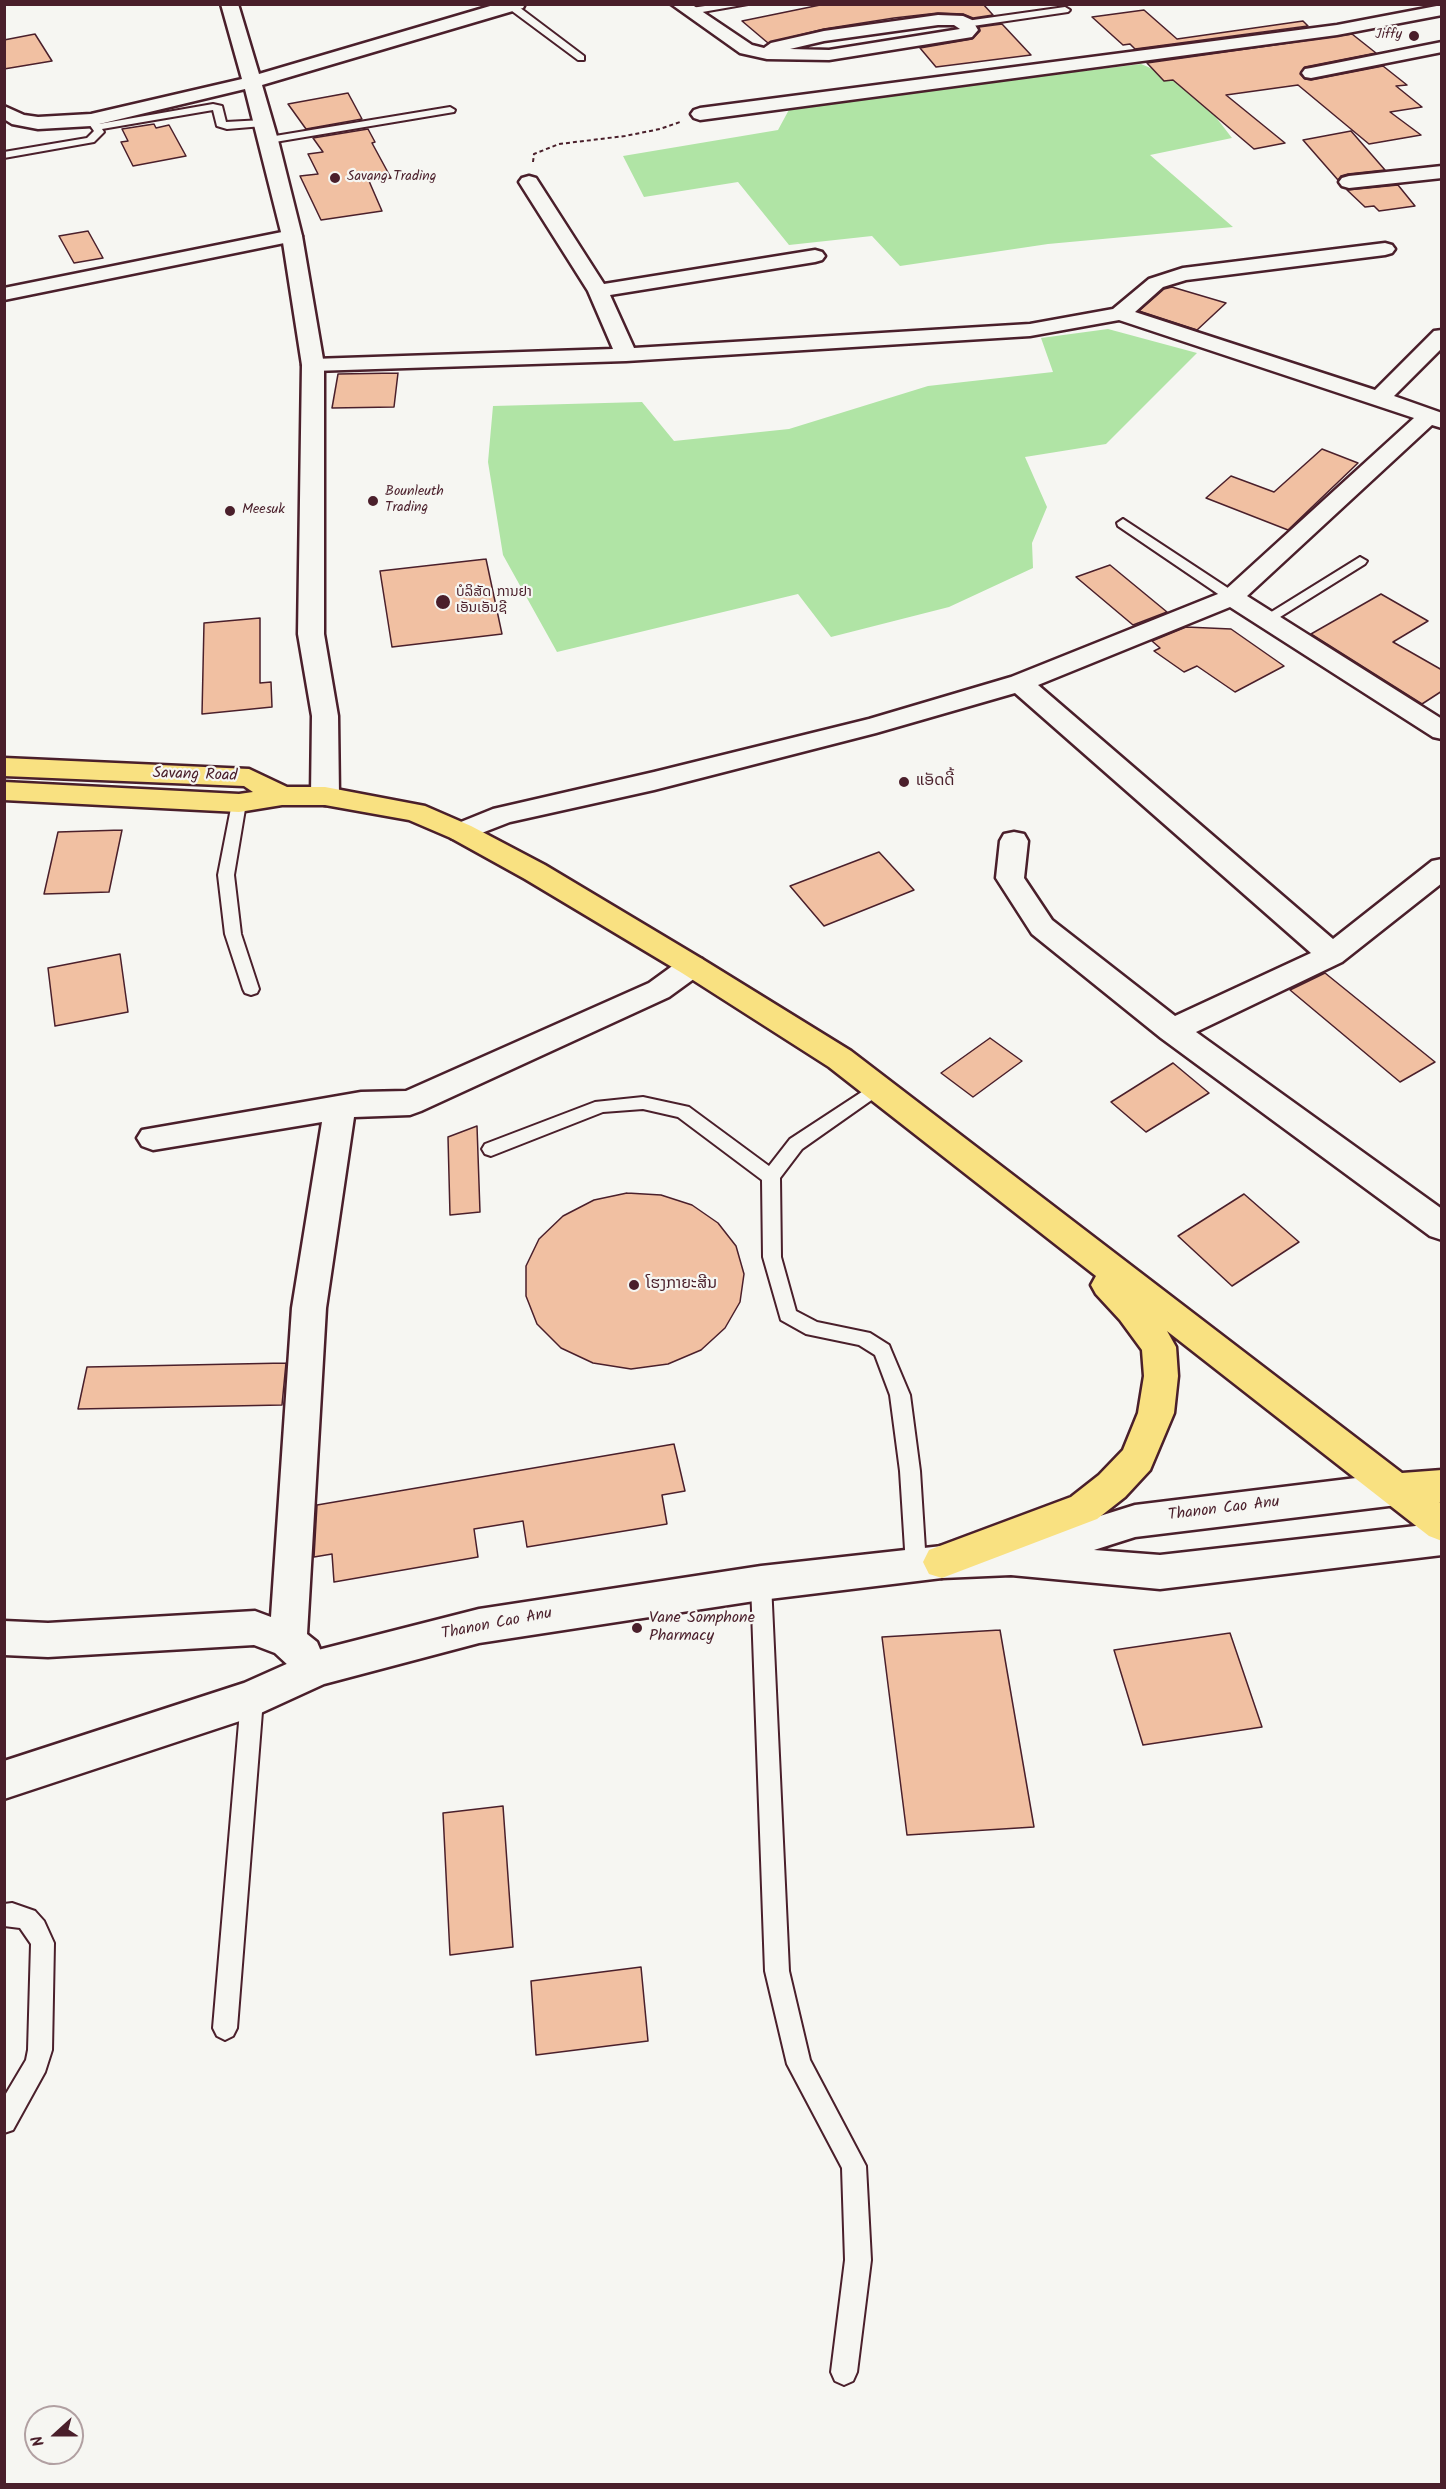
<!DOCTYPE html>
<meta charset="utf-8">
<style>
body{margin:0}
#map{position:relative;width:1446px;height:2489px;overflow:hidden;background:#f6f6f2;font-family:Kalam,sans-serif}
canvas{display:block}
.frame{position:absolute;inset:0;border:6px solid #4a1f2b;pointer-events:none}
.north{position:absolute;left:24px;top:2405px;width:60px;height:60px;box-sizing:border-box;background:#f6f6f2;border:2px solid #b1a0a2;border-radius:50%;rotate:249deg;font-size:16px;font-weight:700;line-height:24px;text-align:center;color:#4a1f2b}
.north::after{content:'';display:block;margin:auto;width:21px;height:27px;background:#4a1f2b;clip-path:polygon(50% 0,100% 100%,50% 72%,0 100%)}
</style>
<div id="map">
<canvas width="1446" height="2489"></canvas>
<div class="frame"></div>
<div class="north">N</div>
</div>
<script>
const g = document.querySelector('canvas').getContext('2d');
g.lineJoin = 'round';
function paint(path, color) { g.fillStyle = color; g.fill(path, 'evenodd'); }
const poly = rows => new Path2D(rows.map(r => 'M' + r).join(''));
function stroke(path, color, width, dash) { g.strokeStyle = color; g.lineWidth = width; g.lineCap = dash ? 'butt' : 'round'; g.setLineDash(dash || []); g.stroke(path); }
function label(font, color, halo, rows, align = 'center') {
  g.font = font + ' Kalam,"Noto Sans Lao",sans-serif'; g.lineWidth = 4.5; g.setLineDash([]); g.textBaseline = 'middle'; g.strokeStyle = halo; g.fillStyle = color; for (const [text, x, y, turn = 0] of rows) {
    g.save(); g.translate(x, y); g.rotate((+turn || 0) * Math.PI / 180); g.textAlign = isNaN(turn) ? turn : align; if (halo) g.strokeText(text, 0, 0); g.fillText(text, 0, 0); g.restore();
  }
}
const green = poly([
 [1141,64,1191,85,1232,138,1150,155,1233,227,1048,244,900,266,872,236,789,245,738,182,644,197,623,156,778,130,791,106],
 [1108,329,1197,353,1106,444,1025,457,1047,507,1032,543,1033,568,949,607,831,637,798,594,557,652,503,555,488,462,493,406,642,402,674,441,789,429,928,386,1053,372,1041,338]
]);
const building = poly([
 [825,4,983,4,993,15,973,18,963,14,938,13,894,18,824,29,768,43,742,21,825,4],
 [1144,10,1177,39,1303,21,1308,26,1135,49,1130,44,1123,45,1092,17,1144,10],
 [1002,24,1031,55,936,67,920,48,972,39,980,31,979,27,1002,24],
 [35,34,52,61,4,69,4,40,35,34],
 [1352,34,1376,53,1305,67,1300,74,1305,79,1311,80,1383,66,1407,85,1396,86,1422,107,1390,112,1421,135,1369,144,1298,85,1226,95,1285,143,1254,149,1173,80,1164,81,1147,63,1352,34],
 [348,93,362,119,306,129,288,104,348,93],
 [154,124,156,128,169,125,186,156,133,166,121,142,128,141,122,129,154,124],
 [368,129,375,142,372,143,391,178,369,181,382,211,321,220,300,176,318,174,308,154,323,152,313,138,368,129],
 [1351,131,1385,170,1348,174,1341,176,1338,180,1303,140,1351,131],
 [1398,185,1415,206,1379,211,1374,206,1365,207,1347,190,1398,185],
 [88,231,103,258,74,263,59,236,88,231],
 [1172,287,1226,303,1197,330,1139,311,1164,289,1172,287],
 [398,373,394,407,332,408,338,374,398,373],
 [1322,449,1358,463,1288,530,1206,498,1231,476,1274,492,1322,449],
 [486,559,502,634,392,647,380,571,486,559],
 [1110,565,1167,612,1133,625,1076,577,1110,565],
 [1381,594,1428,621,1393,642,1442,670,1442,691,1422,704,1311,634,1381,594],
 [260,618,260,683,271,682,272,707,202,714,204,623,260,618],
 [1186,627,1231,629,1284,666,1235,692,1197,666,1184,672,1154,651,1160,648,1152,641,1186,627],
 [122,830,109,892,44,894,58,832,122,830],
 [879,852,914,890,824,926,790,886,879,852],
 [120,954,128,1012,55,1026,48,968,120,954],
 [1325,973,1435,1062,1400,1082,1290,990,1325,973],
 [990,1038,1022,1061,973,1097,941,1073,990,1038],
 [1173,1063,1209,1093,1146,1132,1111,1102,1173,1063],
 [477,1126,480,1212,450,1215,448,1137,477,1126],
 [627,1193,661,1195,692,1205,718,1223,736,1246,744,1274,740,1302,725,1328,701,1350,668,1364,631,1369,593,1363,561,1348,537,1324,526,1296,526,1266,539,1239,563,1216,594,1200,627,1193],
 [1244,1194,1299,1242,1232,1286,1178,1236,1244,1194],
 [286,1363,282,1405,78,1409,87,1367,286,1363],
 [674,1444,685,1491,662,1495,667,1524,527,1547,523,1521,474,1529,478,1557,334,1582,332,1554,314,1557,317,1505,674,1444],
 [1000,1630,1034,1827,907,1835,882,1637,1000,1630],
 [1230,1633,1262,1727,1143,1745,1114,1650,1230,1633],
 [503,1806,513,1947,450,1955,443,1813,503,1806],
 [641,1967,648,2041,536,2055,531,1981,641,1967]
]);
const path = poly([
 [533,162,534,154,559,144,625,136,660,129,680,122]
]);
const lane = poly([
 [507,4,515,4,584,56,584,60,578,60,508,8,507,4],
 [719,4,748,4,691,14,686,11,691,8,719,4],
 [1065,7,1070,10,1068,12,966,27,961,24,966,21,1065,7],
 [213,104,222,106,226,122,263,120,268,123,263,126,227,129,217,126,213,110,102,129,104,132,94,142,4,158,4,152,87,138,94,131,87,121,88,119,96,119,99,124,213,104],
 [450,107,455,110,454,112,269,143,264,140,269,137,450,107],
 [1123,519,1237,594,1239,597,1237,600,1227,600,1118,526,1117,523,1123,519],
 [1360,557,1367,561,1365,564,1272,622,1267,623,1260,619,1360,557],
 [239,798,246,803,234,875,241,934,259,989,257,993,251,995,245,993,243,989,225,934,218,875,232,803,239,798],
 [877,1082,883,1084,885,1088,883,1092,802,1149,780,1178,781,1257,796,1311,817,1322,870,1333,889,1345,891,1350,910,1395,920,1471,926,1565,923,1571,916,1574,909,1571,906,1565,900,1471,890,1395,875,1355,859,1345,806,1334,781,1320,763,1257,762,1180,678,1117,643,1109,603,1112,491,1156,485,1154,482,1149,485,1144,595,1102,643,1097,689,1107,769,1166,790,1139,877,1082],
 [761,1574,768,1577,771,1583,789,1971,810,2060,866,2166,871,2260,857,2372,853,2381,844,2385,835,2381,831,2372,845,2260,842,2168,787,2064,765,1971,751,1583,754,1577,761,1574],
 [252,1689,260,1692,263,1699,237,2028,233,2036,225,2040,217,2036,213,2028,241,1699,244,1692,252,1689],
 [12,1903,35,1911,44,1921,54,1943,52,2050,45,2072,13,2130,4,2133,4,2097,26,2060,28,2050,31,1944,20,1928,4,1926,4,1904,12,1903]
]);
const street = poly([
 [671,4,691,4,752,45,764,48,771,43,824,31,938,15,963,16,972,20,978,30,972,37,966,38,829,60,767,59,740,53,671,4],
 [938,25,954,25,960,29,829,50,790,49,824,41,938,25],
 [1442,5,1442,15,1337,35,700,120,694,118,691,114,694,110,700,108,1337,25,1442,5],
 [1442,42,1442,52,1311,78,1305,77,1302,73,1305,69,1311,68,1442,42],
 [1442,166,1442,178,1349,188,1342,186,1339,182,1342,178,1349,176,1442,166],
 [529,176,536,178,604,284,815,250,822,252,825,256,822,260,815,262,610,295,634,348,1030,324,1113,309,1149,279,1183,268,1385,243,1392,245,1395,249,1392,253,1385,255,1186,280,1163,287,1135,312,1375,390,1434,331,1442,330,1442,348,1394,396,1442,413,1442,428,1432,425,1247,596,1442,719,1442,739,1433,737,1230,607,1038,685,1333,939,1432,861,1442,859,1442,883,1342,962,1196,1032,1442,1209,1442,1240,1430,1236,1161,1038,1032,934,996,878,1000,841,1004,834,1014,832,1024,834,1028,841,1024,878,1052,920,1175,1016,1311,953,1015,693,876,733,654,790,510,822,461,841,451,838,447,832,451,826,493,809,654,772,869,719,1011,677,1223,592,1414,418,1119,320,1030,336,626,361,313,371,305,370,302,365,305,360,313,359,613,349,588,291,519,182,522,178,529,176],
 [292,230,299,232,302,236,299,240,4,300,4,288,292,230],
 [692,956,702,959,707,966,702,973,669,997,421,1111,410,1115,354,1117,326,1308,307,1634,317,1642,322,1654,317,1666,303,1672,289,1666,275,1653,254,1645,48,1657,4,1655,4,1621,48,1623,255,1611,271,1617,292,1308,322,1122,153,1150,142,1146,137,1138,142,1130,361,1092,406,1091,649,983,682,959,692,956]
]);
const secondary = poly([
 [221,4,238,4,259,74,497,4,525,4,523,8,262,85,278,140,302,236,324,365,324,634,338,716,339,796,335,802,325,805,315,802,311,796,312,716,298,634,302,365,282,236,245,89,91,126,38,129,12,124,4,119,4,106,24,115,38,117,91,114,242,79,221,4],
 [1397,1473,1410,1478,1415,1489,1410,1500,1397,1505,1135,1537,1094,1550,1160,1555,1442,1523,1442,1555,1160,1589,1011,1575,942,1578,761,1600,479,1643,324,1684,252,1717,4,1799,4,1761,244,1683,318,1650,479,1609,761,1566,942,1546,1014,1543,1135,1505,1397,1473]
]);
const primary = poly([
 [4,758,249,769,287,787,325,787,425,806,471,826,545,865,702,959,851,1051,1402,1473,1442,1470,1442,1502,1439,1502,1442,1503,1442,1541,1429,1536,1167,1331,1176,1347,1178,1376,1174,1413,1150,1470,1125,1497,1097,1519,942,1578,929,1574,923,1562,929,1550,1071,1497,1099,1475,1123,1450,1138,1413,1144,1376,1142,1350,1120,1320,1096,1294,1091,1285,1096,1276,829,1067,682,973,525,879,451,838,409,820,325,805,282,805,239,812,4,800,4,782,239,794,253,792,244,786,4,776,4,758]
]);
const markers = [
 [1414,36,6,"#4a1f2b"],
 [335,178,6,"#4a1f2b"],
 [373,501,6,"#4a1f2b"],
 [230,511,6,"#4a1f2b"],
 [443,602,8,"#4a1f2b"],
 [904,782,6,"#4a1f2b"],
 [634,1285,6,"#4a1f2b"],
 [637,1628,6,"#4a1f2b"]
];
const farPoinames = [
 ["Jiffy",1402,36,"right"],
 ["Savang Trading",347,178],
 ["Bounleuth",385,493],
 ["Trading",385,509],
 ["Meesuk",242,511],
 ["ບໍລິສັດ ການຢາ",456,594],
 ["ເອັນເອັນຊີ",456,610]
];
const streetNames = [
 ["Savang Road",195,776,2],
 ["Thanon Cao Anu",1224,1510,-7],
 ["Thanon Cao Anu",497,1625,-11]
];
const poiNames = [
 ["ແອັດດີ້",916,782],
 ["ໂຮງກາຍະສີນ",646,1285],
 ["Vane Somphone",649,1619],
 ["Pharmacy",649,1637]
];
paint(green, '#b0e4a5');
paint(building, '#f1c0a2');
stroke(building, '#4a1f2b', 1.5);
stroke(lane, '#4a1f2b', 4);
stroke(street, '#4a1f2b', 5);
stroke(secondary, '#4a1f2b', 5);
stroke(primary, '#4a1f2b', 5);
stroke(path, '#4a1f2b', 2, [4, 3]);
paint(lane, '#f6f6f2');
paint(street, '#f6f6f2');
paint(secondary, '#f6f6f2');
paint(primary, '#f9e181');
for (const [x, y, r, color] of markers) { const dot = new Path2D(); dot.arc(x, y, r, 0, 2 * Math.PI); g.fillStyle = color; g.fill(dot); stroke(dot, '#f6f6f2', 2); }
label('14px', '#4a1f2b', '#f6f6f2', farPoinames, 'left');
label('16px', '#4a1f2b', '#f6f6f2', streetNames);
label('16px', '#4a1f2b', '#f6f6f2', poiNames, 'left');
</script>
